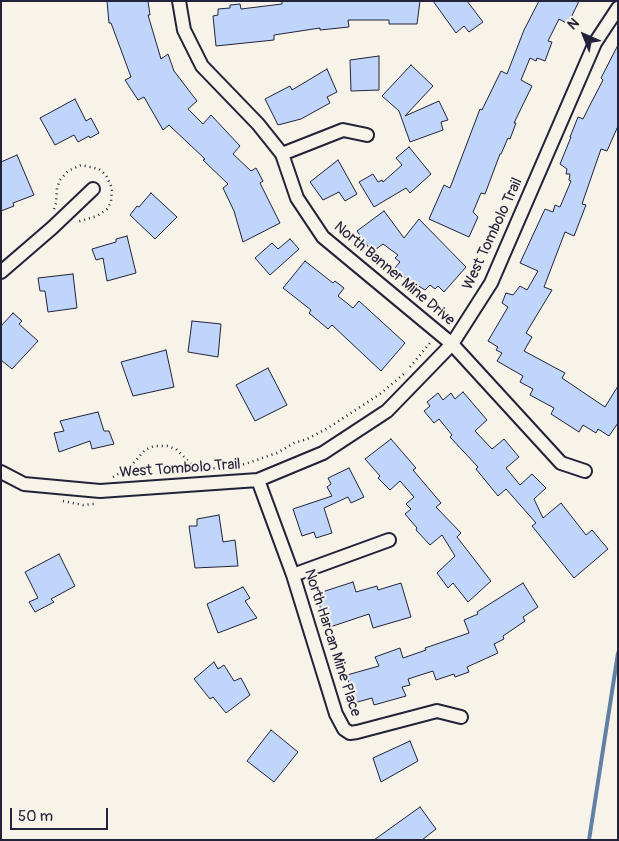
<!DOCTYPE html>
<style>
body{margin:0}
#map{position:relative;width:619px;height:841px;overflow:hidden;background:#f7f3e8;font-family:Pangolin,sans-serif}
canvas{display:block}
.frame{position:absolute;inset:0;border:2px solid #22223b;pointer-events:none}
.north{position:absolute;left:559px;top:10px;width:50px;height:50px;-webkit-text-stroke:4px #f7f3e8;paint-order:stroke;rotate:316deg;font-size:14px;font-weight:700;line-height:20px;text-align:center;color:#22223b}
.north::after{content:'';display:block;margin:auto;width:18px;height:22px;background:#22223b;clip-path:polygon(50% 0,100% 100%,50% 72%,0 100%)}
.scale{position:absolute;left:10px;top:808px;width:98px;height:22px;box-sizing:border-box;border:2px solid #22223b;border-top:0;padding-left:6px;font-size:15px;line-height:18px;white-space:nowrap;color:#22223b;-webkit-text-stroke:4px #f7f3e8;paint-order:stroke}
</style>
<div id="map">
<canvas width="619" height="841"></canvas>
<div class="frame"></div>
<div class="north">N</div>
<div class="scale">50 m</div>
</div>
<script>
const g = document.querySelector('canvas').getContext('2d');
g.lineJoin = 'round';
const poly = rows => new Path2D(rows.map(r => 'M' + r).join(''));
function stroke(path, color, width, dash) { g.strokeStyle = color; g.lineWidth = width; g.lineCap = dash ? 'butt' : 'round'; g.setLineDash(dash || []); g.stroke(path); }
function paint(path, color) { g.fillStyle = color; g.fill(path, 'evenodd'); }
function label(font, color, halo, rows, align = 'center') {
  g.font = font + ' Pangolin,sans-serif'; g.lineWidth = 4; g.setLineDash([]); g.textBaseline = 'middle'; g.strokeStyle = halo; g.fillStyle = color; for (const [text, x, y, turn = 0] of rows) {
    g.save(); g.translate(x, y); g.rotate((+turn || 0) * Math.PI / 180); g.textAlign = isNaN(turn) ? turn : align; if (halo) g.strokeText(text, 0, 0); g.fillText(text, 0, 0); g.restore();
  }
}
const stream = poly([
 [589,840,618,653]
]);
const building = poly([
 [107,1,148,1,150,15,148,15,161,59,168,54,174,71,197,101,188,109,203,124,211,115,240,146,233,154,251,171,256,168,263,181,260,183,280,223,243,242,234,211,223,188,228,184,203,160,205,159,169,125,163,130,144,97,138,100,125,80,131,77,111,23,109,23,107,1],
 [282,1,420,1,417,24,389,24,389,20,348,20,349,27,320,30,320,28,274,35,274,40,216,46,213,16,218,15,218,9,230,8,230,5,240,4,241,9,282,4,282,1],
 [433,1,467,1,483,22,469,32,464,26,456,33,433,1],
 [539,1,579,1,568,24,559,19,548,41,552,42,545,61,537,58,536,61,530,58,521,80,532,86,514,123,516,123,510,139,508,138,501,154,500,154,485,194,481,193,473,212,478,217,469,237,429,219,444,185,450,188,480,109,482,110,501,71,507,74,524,30,539,1],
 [618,45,618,126,607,151,601,149,582,204,586,205,574,236,565,232,544,287,552,290,526,333,532,337,524,351,565,373,562,378,605,407,618,386,618,423,609,436,598,429,596,433,583,425,579,432,551,414,554,408,530,395,533,389,520,382,523,376,497,361,502,353,496,350,498,347,488,341,508,307,502,303,506,293,513,295,520,286,527,290,538,271,520,263,545,209,553,212,555,205,560,207,571,181,569,180,570,174,566,174,567,169,560,164,571,137,570,137,578,117,583,119,590,105,603,80,601,78,618,45],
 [379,56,379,90,351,91,350,60,379,56],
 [411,65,433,86,405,116,439,101,448,120,441,122,443,130,410,142,399,111,382,96,411,65],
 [327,69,337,92,327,97,330,103,301,119,278,125,265,99,290,86,292,90,327,69],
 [75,99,86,121,91,118,99,133,90,138,89,136,78,142,74,135,55,145,40,118,75,99],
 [409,147,431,174,410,193,406,188,374,207,359,182,373,174,378,182,382,180,383,182,402,165,396,158,409,147],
 [17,155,34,195,13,203,14,206,1,211,1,162,17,155],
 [338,160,357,194,345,201,339,192,323,200,310,182,338,160],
 [151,193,177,217,155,239,130,215,137,206,139,207,151,193],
 [384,211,404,238,419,219,466,267,444,292,438,286,435,289,430,285,425,290,407,279,394,269,400,262,395,258,398,255,383,244,372,252,357,231,384,211],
 [127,236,136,273,107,281,103,258,96,260,92,249,116,242,116,239,127,236],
 [290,239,299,249,270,275,255,258,272,243,278,249,290,239],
 [305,261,333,283,335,281,344,288,338,296,353,308,359,301,405,343,381,371,332,325,328,329,309,313,311,310,283,288,305,261],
 [73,274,77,308,48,312,45,291,40,291,38,278,73,274],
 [13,313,22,321,19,324,38,341,12,369,1,360,1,326,13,313],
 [192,321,221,324,218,357,188,352,192,321],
 [166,350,174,387,133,396,121,362,166,350],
 [268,368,287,405,255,421,236,385,268,368],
 [463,392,487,420,475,431,492,449,504,439,519,457,506,468,520,485,532,474,546,488,534,499,543,518,561,503,586,535,592,530,608,549,574,578,532,526,536,523,506,489,498,496,476,469,478,467,450,437,452,435,439,419,434,423,424,411,430,406,427,402,438,393,443,400,451,393,455,399,463,392],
 [98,412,104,431,109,431,114,444,92,449,90,441,59,452,54,433,64,431,60,421,98,412],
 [391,439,416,468,413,470,441,503,436,507,461,533,457,537,491,581,468,602,453,583,448,588,437,573,455,556,442,535,430,545,416,530,417,528,405,514,411,509,406,504,414,497,400,481,390,490,378,478,380,476,365,459,391,439],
 [349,468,364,497,351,503,348,497,324,508,332,533,316,538,314,532,302,536,293,509,332,496,327,487,331,484,328,478,349,468],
 [219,515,223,542,235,540,238,566,195,568,189,526,197,526,197,519,219,515],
 [59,554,75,586,51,599,54,602,35,612,29,602,38,598,25,572,59,554],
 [353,582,356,592,377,586,378,590,401,583,411,617,373,628,369,614,327,628,316,594,353,582],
 [523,583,538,607,523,617,525,621,503,636,504,639,494,644,498,653,467,667,469,672,455,677,454,674,436,680,433,671,408,679,410,685,402,687,406,696,374,705,372,698,354,703,347,675,379,666,375,657,400,648,403,658,426,650,425,648,469,633,464,620,478,614,477,612,523,583],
 [243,587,250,598,245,601,257,618,218,633,207,604,243,587],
 [214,662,218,669,224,665,234,681,241,678,250,695,226,713,213,697,210,699,194,679,214,662],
 [271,730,298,752,274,782,247,761,271,730],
 [410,741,418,761,381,782,373,758,410,741],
 [420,807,436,829,422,840,374,840,420,807]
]);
const path = poly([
 [54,209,56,203,57,188,60,180,68,171,81,165,99,169,106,175,112,188,111,202,107,209,97,216,77,222],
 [410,367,430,343],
 [113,477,130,467,145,450,154,446,167,446,176,449,194,467,202,469,236,467,277,453,294,443,307,439,328,428,380,394,405,373],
 [63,501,83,505,94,504]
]);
const street = poly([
 [179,1,184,30,202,66,258,124,282,154,297,198,323,237,452,344,561,463,585,471],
 [282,154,343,130,367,135],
 [1,272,52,228,93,189],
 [1,472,24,484,100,491,258,480,323,453,387,411,452,344,491,283,595,43,618,8],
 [258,480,293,575,336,714,344,729,350,733,357,732,437,711,461,717],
 [293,575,389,540]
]);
const streetNames = [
 ["West Tombolo Trail",493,234,-65],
 ["North Banner Mine Drive",394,274,40],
 ["West Tombolo Trail",180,469,-4],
 ["North Harcan Mine Place",332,643,72]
];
stroke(stream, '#6280a3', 4);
paint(building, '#bfd5f9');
stroke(building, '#22223b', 1);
stroke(street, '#22223b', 16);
stroke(path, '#22223b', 2.5, [1, 4]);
stroke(street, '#f7f3e8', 12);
label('15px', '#22223b', '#f7f3e8', streetNames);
</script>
